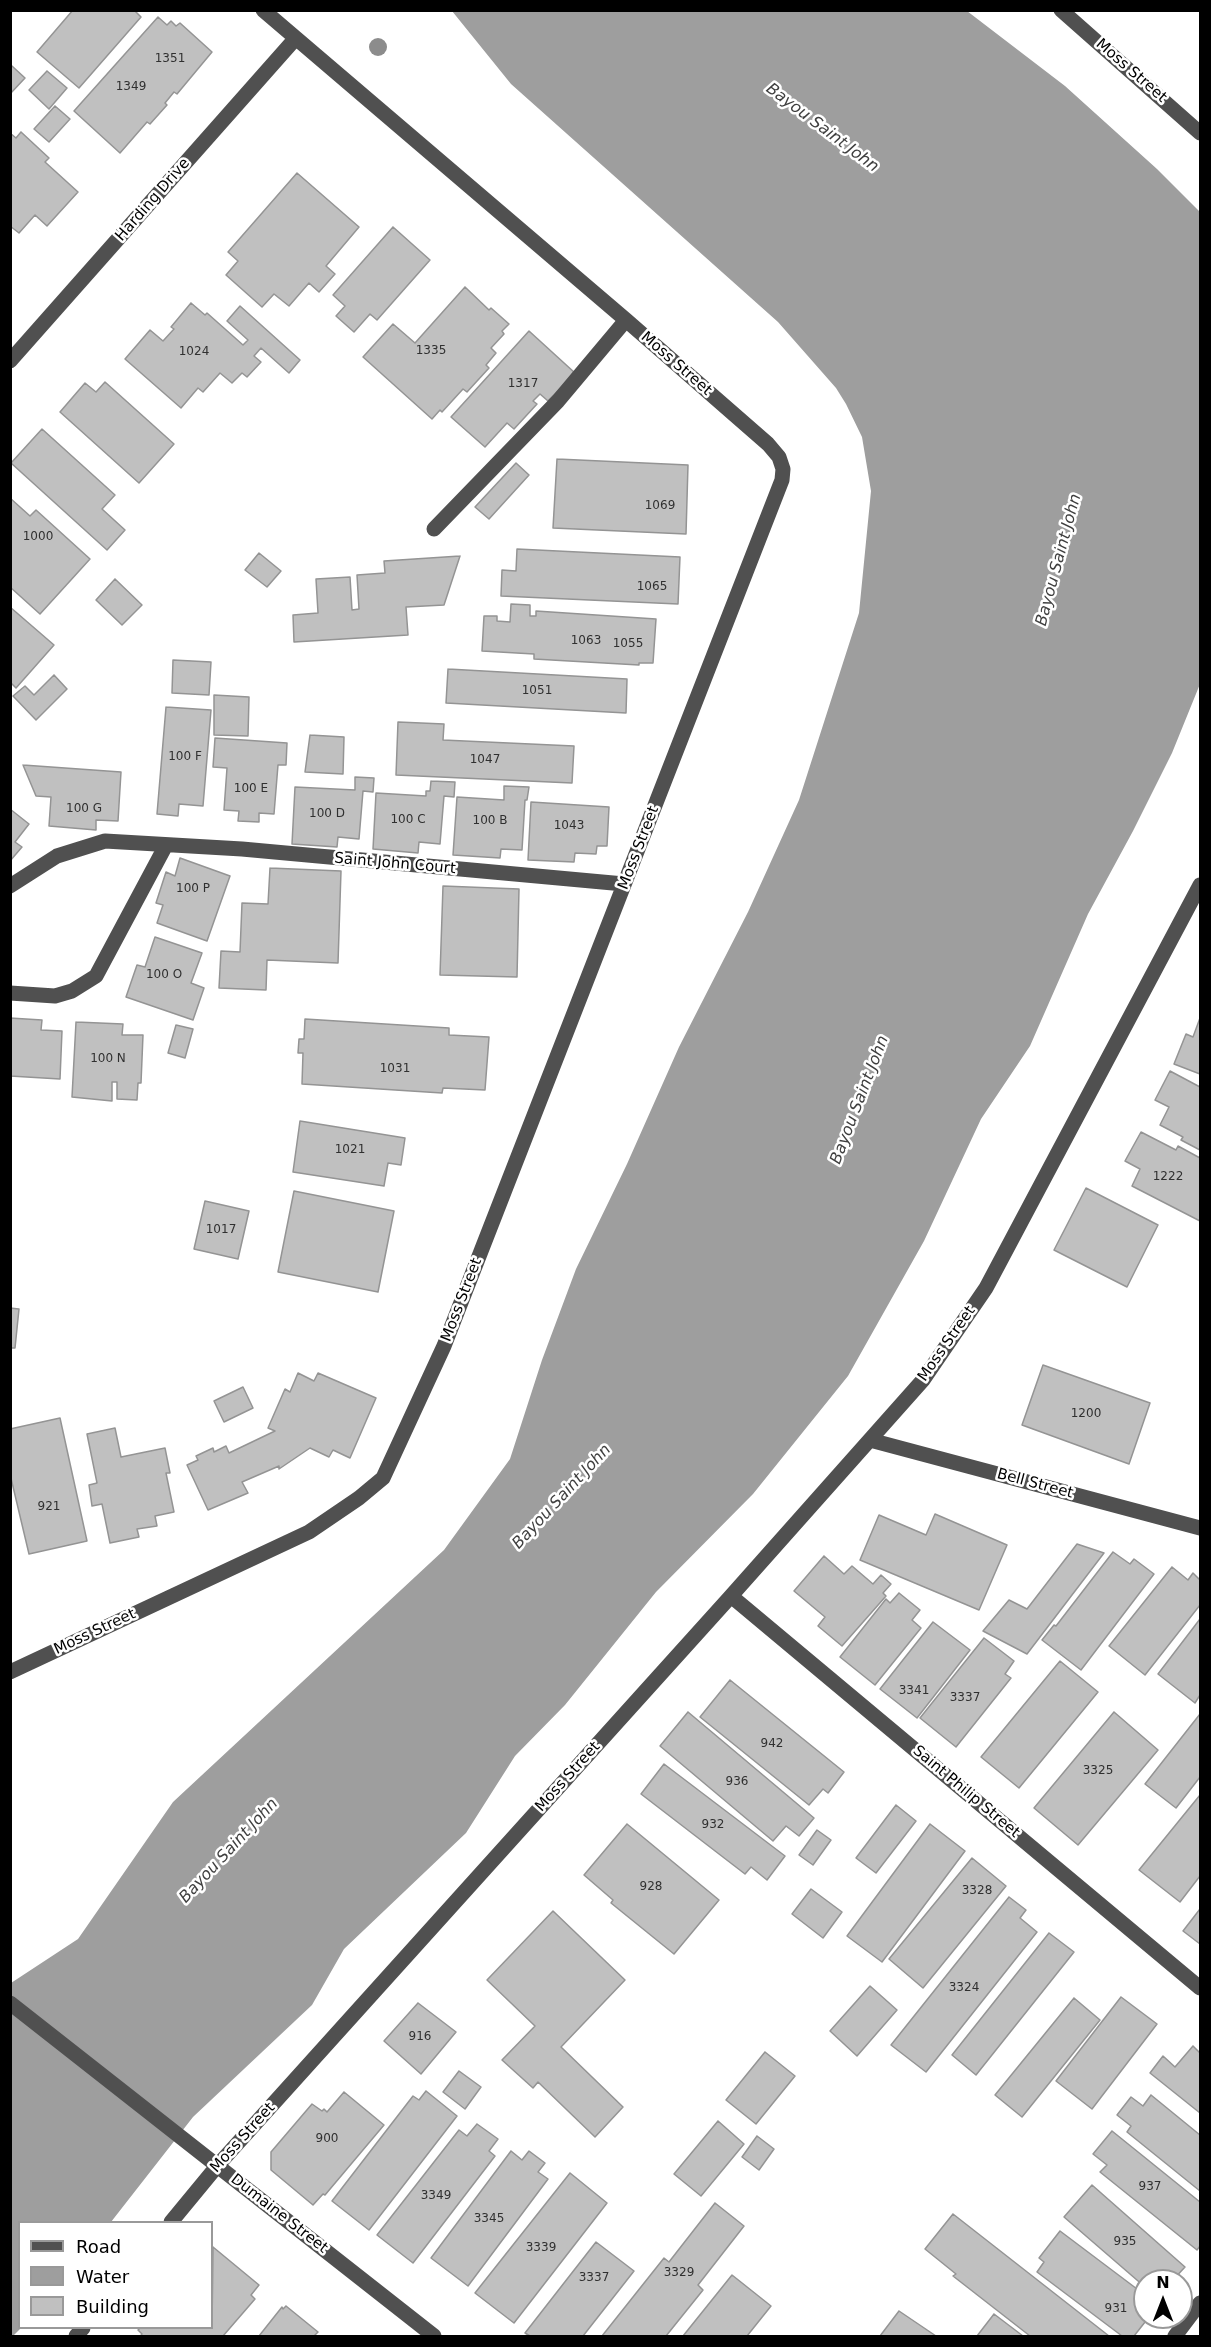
<!DOCTYPE html>
<style>
body{margin:0}
#map{position:relative;width:1211px;height:2347px;overflow:hidden;background:#fff;font-family:"DejaVu Sans",sans-serif}
canvas{display:block}
.frame{position:absolute;inset:0;border:12px solid #000;pointer-events:none}
.legend{position:absolute;left:18px;top:2221px;width:195px;height:108px;box-sizing:border-box;background:#fff;border:2px solid #999;margin:0;padding:8px 10px;list-style:none;font-size:18px;color:#000}
.legend li{display:flex;align-items:center;gap:12px;height:30px}
.legend b{width:30px;border:2px solid #999}
.north{position:absolute;left:1133px;top:2269px;width:60px;height:60px;box-sizing:border-box;background:#fff;border:2px solid #999;border-radius:50%;rotate:0deg;font-size:16px;font-weight:700;line-height:24px;text-align:center;color:#000}
.north::after{content:'';display:block;margin:auto;width:21px;height:27px;background:#000;clip-path:polygon(50% 0,100% 100%,50% 72%,0 100%)}
</style>
<div id="map">
<canvas width="1211" height="2347"></canvas>
<div class="frame"></div>
<ul class="legend">
<li><b style="height:8px;background:#505050"></b>Road</li>
<li><b style="height:16px;background:#9e9e9e"></b>Water</li>
<li><b style="height:16px;background:#c0c0c0"></b>Building</li>
</ul>
<div class="north">N</div>
</div>
<script>
const g = document.querySelector('canvas').getContext('2d');
g.lineJoin = 'round';
function paint(path, color) { g.fillStyle = color; g.fill(path, 'evenodd'); }
const poly = rows => new Path2D(rows.map(r => 'M' + r).join(''));
function stroke(path, color, width, dash) { g.strokeStyle = color; g.lineWidth = width; g.lineCap = dash ? 'butt' : 'round'; g.setLineDash(dash || []); g.stroke(path); }
function label(font, color, halo, rows, align = 'center') {
  g.font = font + ' "DejaVu Sans",sans-serif'; g.lineWidth = 5; g.setLineDash([]); g.textBaseline = 'middle'; g.strokeStyle = halo; g.fillStyle = color; for (const [text, x, y, turn = 0] of rows) {
    g.save(); g.translate(x, y); g.rotate((+turn || 0) * Math.PI / 180); g.textAlign = isNaN(turn) ? turn : align; if (halo) g.strokeText(text, 0, 0); g.fillText(text, 0, 0); g.restore();
  }
}
const water = poly([
 [452,11,967,11,1065,86,1157,169,1200,212,1200,684,1172,753,1133,831,1088,914,1030,1046,981,1119,924,1241,848,1376,753,1494,656,1592,565,1705,515,1756,466,1833,344,1949,312,2005,193,2117,111,2222,20,2222,21,2328,13,2336,11,2336,11,1983,78,1939,173,1802,444,1550,510,1459,542,1360,576,1269,627,1164,679,1047,748,912,799,800,859,613,871,491,862,437,846,404,836,388,778,322,511,84]
]);
const building = poly([
 [73,10,134,10,141,17,79,88,37,52,73,10],
 [158,17,167,25,171,21,176,26,180,23,212,52,177,94,174,92,165,103,167,105,150,124,147,122,120,153,74,111,158,17],
 [12,66,25,78,10,94,10,67,12,66],
 [47,71,67,88,49,109,29,90,47,71],
 [55,106,70,119,49,142,34,129,55,106],
 [21,132,49,158,45,162,78,192,47,226,35,215,19,233,10,226,10,133,16,138,21,132],
 [297,173,359,227,326,266,335,274,319,292,309,283,289,306,274,294,262,307,226,275,238,261,228,252,297,173],
 [393,227,430,260,377,320,370,314,354,332,336,316,345,306,333,295,393,227],
 [465,287,489,310,491,308,509,324,502,331,504,334,491,348,496,353,486,365,489,368,467,392,463,389,442,412,440,410,432,419,363,357,393,324,415,343,465,287],
 [191,303,205,315,207,313,243,345,248,340,227,321,240,306,300,360,289,373,261,348,254,356,261,362,247,377,242,373,232,383,220,373,203,392,198,388,181,408,125,359,150,330,163,341,174,329,171,327,191,303],
 [529,331,575,373,548,401,540,394,533,401,537,404,514,429,507,423,485,447,451,417,529,331],
 [105,382,174,444,139,483,60,412,85,383,96,392,105,382],
 [42,429,115,495,102,509,125,530,107,550,11,463,42,429],
 [557,459,688,465,686,534,553,528,557,459],
 [516,463,529,475,489,519,475,507,516,463],
 [10,498,30,516,36,510,90,559,40,614,10,587,10,498],
 [517,549,680,557,678,604,501,596,502,570,516,571,517,549],
 [259,553,281,571,267,587,245,570,259,553],
 [460,556,444,605,406,607,408,635,294,642,293,615,318,613,316,579,350,577,352,610,359,609,357,575,385,573,384,561,460,556],
 [115,579,142,605,122,625,96,600,115,579],
 [511,604,530,605,530,616,536,616,536,611,656,619,653,663,639,663,639,665,534,659,534,654,482,651,484,616,497,616,497,621,510,622,511,604],
 [10,607,54,645,16,688,10,682,10,607],
 [173,660,211,662,209,695,172,693,173,660],
 [448,669,627,679,626,713,446,703,448,669],
 [54,675,67,689,36,720,13,696,25,686,34,695,54,675],
 [214,695,249,697,248,736,214,735,214,695],
 [166,707,211,710,203,806,179,804,178,816,157,814,166,707],
 [398,722,444,724,443,740,574,746,572,783,396,775,398,722],
 [310,735,344,737,343,774,305,772,310,735],
 [215,738,287,743,286,765,278,765,274,814,259,813,259,822,238,821,239,811,224,810,227,768,213,767,215,738],
 [23,765,121,772,118,821,96,820,96,830,49,826,51,797,36,796,23,765],
 [355,777,374,778,373,792,363,791,359,839,338,837,337,847,292,844,295,787,355,790,355,777],
 [431,781,455,782,454,797,444,796,440,844,419,842,418,853,373,849,376,793,426,796,426,791,430,791,431,781],
 [504,786,529,787,527,800,525,800,522,850,501,849,500,858,453,855,457,797,504,800,504,786],
 [531,802,609,807,607,846,597,846,596,854,575,853,574,862,528,860,531,802],
 [10,809,29,824,15,842,22,847,10,861,10,809],
 [180,858,230,876,207,941,157,923,163,905,156,903,166,872,175,876,180,858],
 [270,868,341,871,338,963,267,960,266,990,219,988,221,951,240,952,242,903,268,904,270,868],
 [443,886,519,889,517,977,440,975,443,886],
 [155,937,202,953,191,983,204,988,193,1020,126,997,137,965,145,967,155,937],
 [10,1018,42,1020,41,1030,62,1031,60,1079,10,1076,10,1018],
 [1200,1018,1200,1074,1174,1064,1186,1034,1193,1037,1200,1018],
 [305,1019,449,1028,449,1035,489,1037,485,1090,443,1088,442,1093,302,1084,303,1053,298,1053,299,1039,304,1039,305,1019],
 [76,1022,123,1024,122,1035,143,1035,141,1083,138,1083,137,1100,117,1099,117,1082,112,1082,112,1101,72,1097,76,1022],
 [176,1025,193,1029,185,1058,168,1053,176,1025],
 [1170,1071,1200,1087,1200,1150,1181,1140,1183,1137,1160,1125,1169,1107,1155,1100,1170,1071],
 [300,1121,405,1138,401,1165,388,1163,384,1186,293,1172,300,1121],
 [1141,1132,1176,1150,1178,1146,1200,1158,1200,1221,1132,1186,1140,1169,1125,1161,1141,1132],
 [1086,1188,1158,1225,1127,1287,1054,1250,1086,1188],
 [294,1191,394,1211,378,1292,278,1272,294,1191],
 [205,1201,249,1211,238,1259,194,1249,205,1201],
 [10,1308,19,1309,15,1348,10,1348,10,1308],
 [1043,1365,1150,1403,1129,1464,1022,1425,1043,1365],
 [298,1373,314,1381,318,1373,376,1398,350,1458,333,1450,329,1457,310,1448,279,1469,279,1466,242,1482,248,1493,208,1510,187,1465,198,1460,196,1456,213,1448,214,1452,226,1446,229,1453,275,1431,268,1428,285,1389,290,1392,298,1373],
 [243,1387,253,1408,224,1422,214,1401,243,1387],
 [60,1418,87,1541,29,1554,10,1474,10,1429,60,1418],
 [115,1428,121,1457,165,1448,170,1473,166,1473,174,1512,155,1516,157,1526,137,1529,139,1537,110,1543,102,1504,92,1506,89,1485,97,1483,87,1434,115,1428],
 [935,1514,1007,1545,979,1610,860,1560,879,1515,926,1535,935,1514],
 [1077,1544,1104,1553,1027,1654,983,1631,1009,1600,1027,1609,1077,1544],
 [1113,1552,1130,1564,1134,1559,1154,1574,1081,1670,1042,1640,1054,1625,1056,1626,1113,1552],
 [824,1556,844,1574,852,1566,873,1584,881,1575,891,1584,883,1593,886,1596,842,1646,818,1626,825,1617,794,1591,824,1556],
 [1172,1567,1188,1580,1193,1573,1200,1580,1200,1605,1145,1675,1109,1646,1172,1567],
 [899,1593,920,1610,912,1620,921,1628,875,1685,840,1657,886,1599,890,1603,899,1593],
 [1200,1619,1200,1695,1195,1703,1158,1674,1200,1619],
 [933,1622,970,1650,917,1718,880,1689,933,1622],
 [984,1638,1014,1661,1005,1674,1011,1678,956,1747,920,1718,984,1638],
 [1060,1661,1098,1692,1019,1788,981,1757,1060,1661],
 [730,1680,844,1772,828,1793,823,1789,809,1805,700,1717,730,1680],
 [688,1712,814,1818,799,1836,786,1826,773,1841,660,1746,688,1712],
 [1114,1712,1158,1750,1078,1845,1034,1808,1114,1712],
 [1200,1714,1200,1777,1176,1808,1145,1784,1200,1714],
 [664,1764,785,1856,767,1880,751,1867,745,1874,641,1794,664,1764],
 [1200,1795,1200,1876,1180,1902,1139,1870,1200,1795],
 [896,1805,916,1821,876,1873,856,1858,896,1805],
 [627,1824,719,1900,674,1954,611,1903,613,1900,584,1875,627,1824],
 [930,1824,965,1851,882,1962,847,1936,930,1824],
 [817,1830,831,1840,813,1865,799,1855,817,1830],
 [972,1858,1006,1886,923,1988,889,1959,972,1858],
 [811,1889,842,1912,823,1938,792,1914,811,1889],
 [1009,1897,1026,1910,1020,1918,1037,1932,926,2072,891,2045,1009,1897],
 [1200,1909,1200,1944,1183,1931,1200,1909],
 [553,1911,625,1980,561,2047,623,2107,595,2137,538,2082,533,2088,502,2060,535,2026,487,1980,553,1911],
 [1049,1933,1074,1952,976,2075,952,2055,1049,1933],
 [870,1986,897,2010,857,2056,830,2031,870,1986],
 [1121,1997,1157,2024,1092,2109,1056,2081,1121,1997],
 [1074,1998,1100,2020,1022,2117,995,2095,1074,1998],
 [418,2003,456,2032,421,2074,384,2041,418,2003],
 [1193,2046,1200,2053,1200,2113,1150,2073,1163,2056,1175,2067,1193,2046],
 [765,2052,795,2076,756,2124,726,2100,765,2052],
 [459,2071,481,2087,465,2109,443,2092,459,2071],
 [426,2091,457,2116,369,2230,332,2201,413,2096,419,2100,426,2091],
 [344,2092,384,2125,325,2195,323,2194,313,2205,271,2170,271,2152,312,2104,322,2111,324,2109,327,2112,344,2092],
 [1151,2095,1200,2135,1200,2191,1127,2132,1131,2126,1117,2115,1131,2097,1143,2106,1151,2095],
 [718,2121,744,2144,701,2196,674,2174,718,2121],
 [477,2124,498,2139,489,2151,495,2156,413,2263,377,2235,459,2130,467,2136,477,2124],
 [1112,2131,1200,2202,1200,2246,1197,2250,1100,2172,1107,2165,1093,2154,1112,2131],
 [757,2136,774,2149,759,2170,742,2157,757,2136],
 [511,2151,522,2160,529,2151,545,2163,538,2172,548,2179,468,2286,431,2258,511,2151],
 [570,2173,607,2203,514,2323,475,2293,570,2173],
 [1092,2185,1185,2267,1172,2281,1145,2281,1145,2287,1064,2217,1092,2185],
 [715,2203,744,2226,698,2285,703,2290,666,2336,602,2336,664,2258,669,2262,715,2203],
 [953,2214,1109,2336,1030,2336,953,2276,956,2274,925,2249,953,2214],
 [1060,2231,1145,2295,1145,2317,1149,2317,1134,2336,1122,2336,1037,2272,1044,2262,1039,2258,1060,2231],
 [596,2242,634,2271,583,2336,530,2336,525,2333,596,2242],
 [213,2247,259,2285,251,2295,255,2299,223,2336,140,2336,142,2334,138,2330,140,2328,212,2328,213,2247],
 [732,2275,771,2306,747,2336,683,2336,732,2275],
 [286,2306,318,2332,314,2336,259,2336,282,2307,283,2309,286,2306],
 [899,2311,936,2336,880,2336,899,2311],
 [994,2314,1023,2336,977,2336,994,2314]
]);
const minor = poly([
 [1061,10,1200,133],
 [10,361,295,39],
 [434,529,558,401,626,320],
 [10,886,57,856,105,841,242,849,624,884],
 [10,993,55,996,72,991,96,976,166,845],
 [870,1440,1200,1528],
 [731,1596,1200,1988],
 [10,1672,309,1532,359,1498,383,1478,444,1346,782,480,783,469,779,457,768,444,626,320,263,10],
 [10,2003,434,2336],
 [171,2222,218,2165,731,1596,923,1380,986,1288,1200,885],
 [76,2336,83,2328],
 [1175,2336,1200,2303]
]);
const trees = [
 [378,47]
];
const numberNames = [
 ["1351",170,59],
 ["1349",131,87],
 ["1335",431,351],
 ["1024",194,352],
 ["1317",523,384],
 ["1069",660,506],
 ["1000",38,537],
 ["1065",652,587],
 ["1063",586,641],
 ["1055",628,644],
 ["1051",537,691],
 ["100 F",185,757],
 ["1047",485,760],
 ["100 E",251,789],
 ["100 G",84,809],
 ["100 D",327,814],
 ["100 C",408,820],
 ["100 B",490,821],
 ["1043",569,826],
 ["100 P",193,889],
 ["100 O",164,975],
 ["100 N",108,1059],
 ["1031",395,1069],
 ["1021",350,1150],
 ["1222",1168,1177],
 ["1017",221,1230],
 ["1200",1086,1414],
 ["921",49,1507],
 ["3341",914,1691],
 ["3337",965,1698],
 ["942",772,1744],
 ["3325",1098,1771],
 ["936",737,1782],
 ["932",713,1825],
 ["928",651,1887],
 ["3328",977,1891],
 ["3324",964,1988],
 ["916",420,2037],
 ["900",327,2139],
 ["937",1150,2187],
 ["3349",436,2196],
 ["3345",489,2219],
 ["935",1125,2242],
 ["3339",541,2248],
 ["3329",679,2273],
 ["3337",594,2278],
 ["931",1116,2309]
];
const streetNames = [
 ["Moss Street",1131,71,41],
 ["Harding Drive",153,200,-49],
 ["Moss Street",676,364,41],
 ["Moss Street",639,848,-69],
 ["Saint John Court",395,864,5],
 ["Moss Street",462,1300,-69],
 ["Moss Street",947,1344,-55],
 ["Bell Street",1035,1484,15],
 ["Moss Street",95,1632,-25],
 ["Moss Street",568,1777,-48],
 ["Saint Philip Street",966,1792,40],
 ["Moss Street",243,2138,-48],
 ["Dumaine Street",279,2214,38]
];
const waterNames = [
 ["Bayou Saint John",822,128,37],
 ["Bayou Saint John",1059,560,-75],
 ["Bayou Saint John",860,1100,-69],
 ["Bayou Saint John",562,1497,-47],
 ["Bayou Saint John",229,1851,-47]
];
paint(water, '#9e9e9e');
paint(building, '#c0c0c0');
stroke(building, '#949494', 1.5);
stroke(minor, '#505050', 15);
g.fillStyle = '#8c8c8c';
for (const [x, y] of trees) { g.beginPath(); g.arc(x, y, 9, 0, 2 * Math.PI); g.fill(); }
label('12px', '#303030', null, numberNames);
label('15px', '#000', '#fff', streetNames);
label('italic 16px', '#3f3f3f', '#fff', waterNames);
</script>
